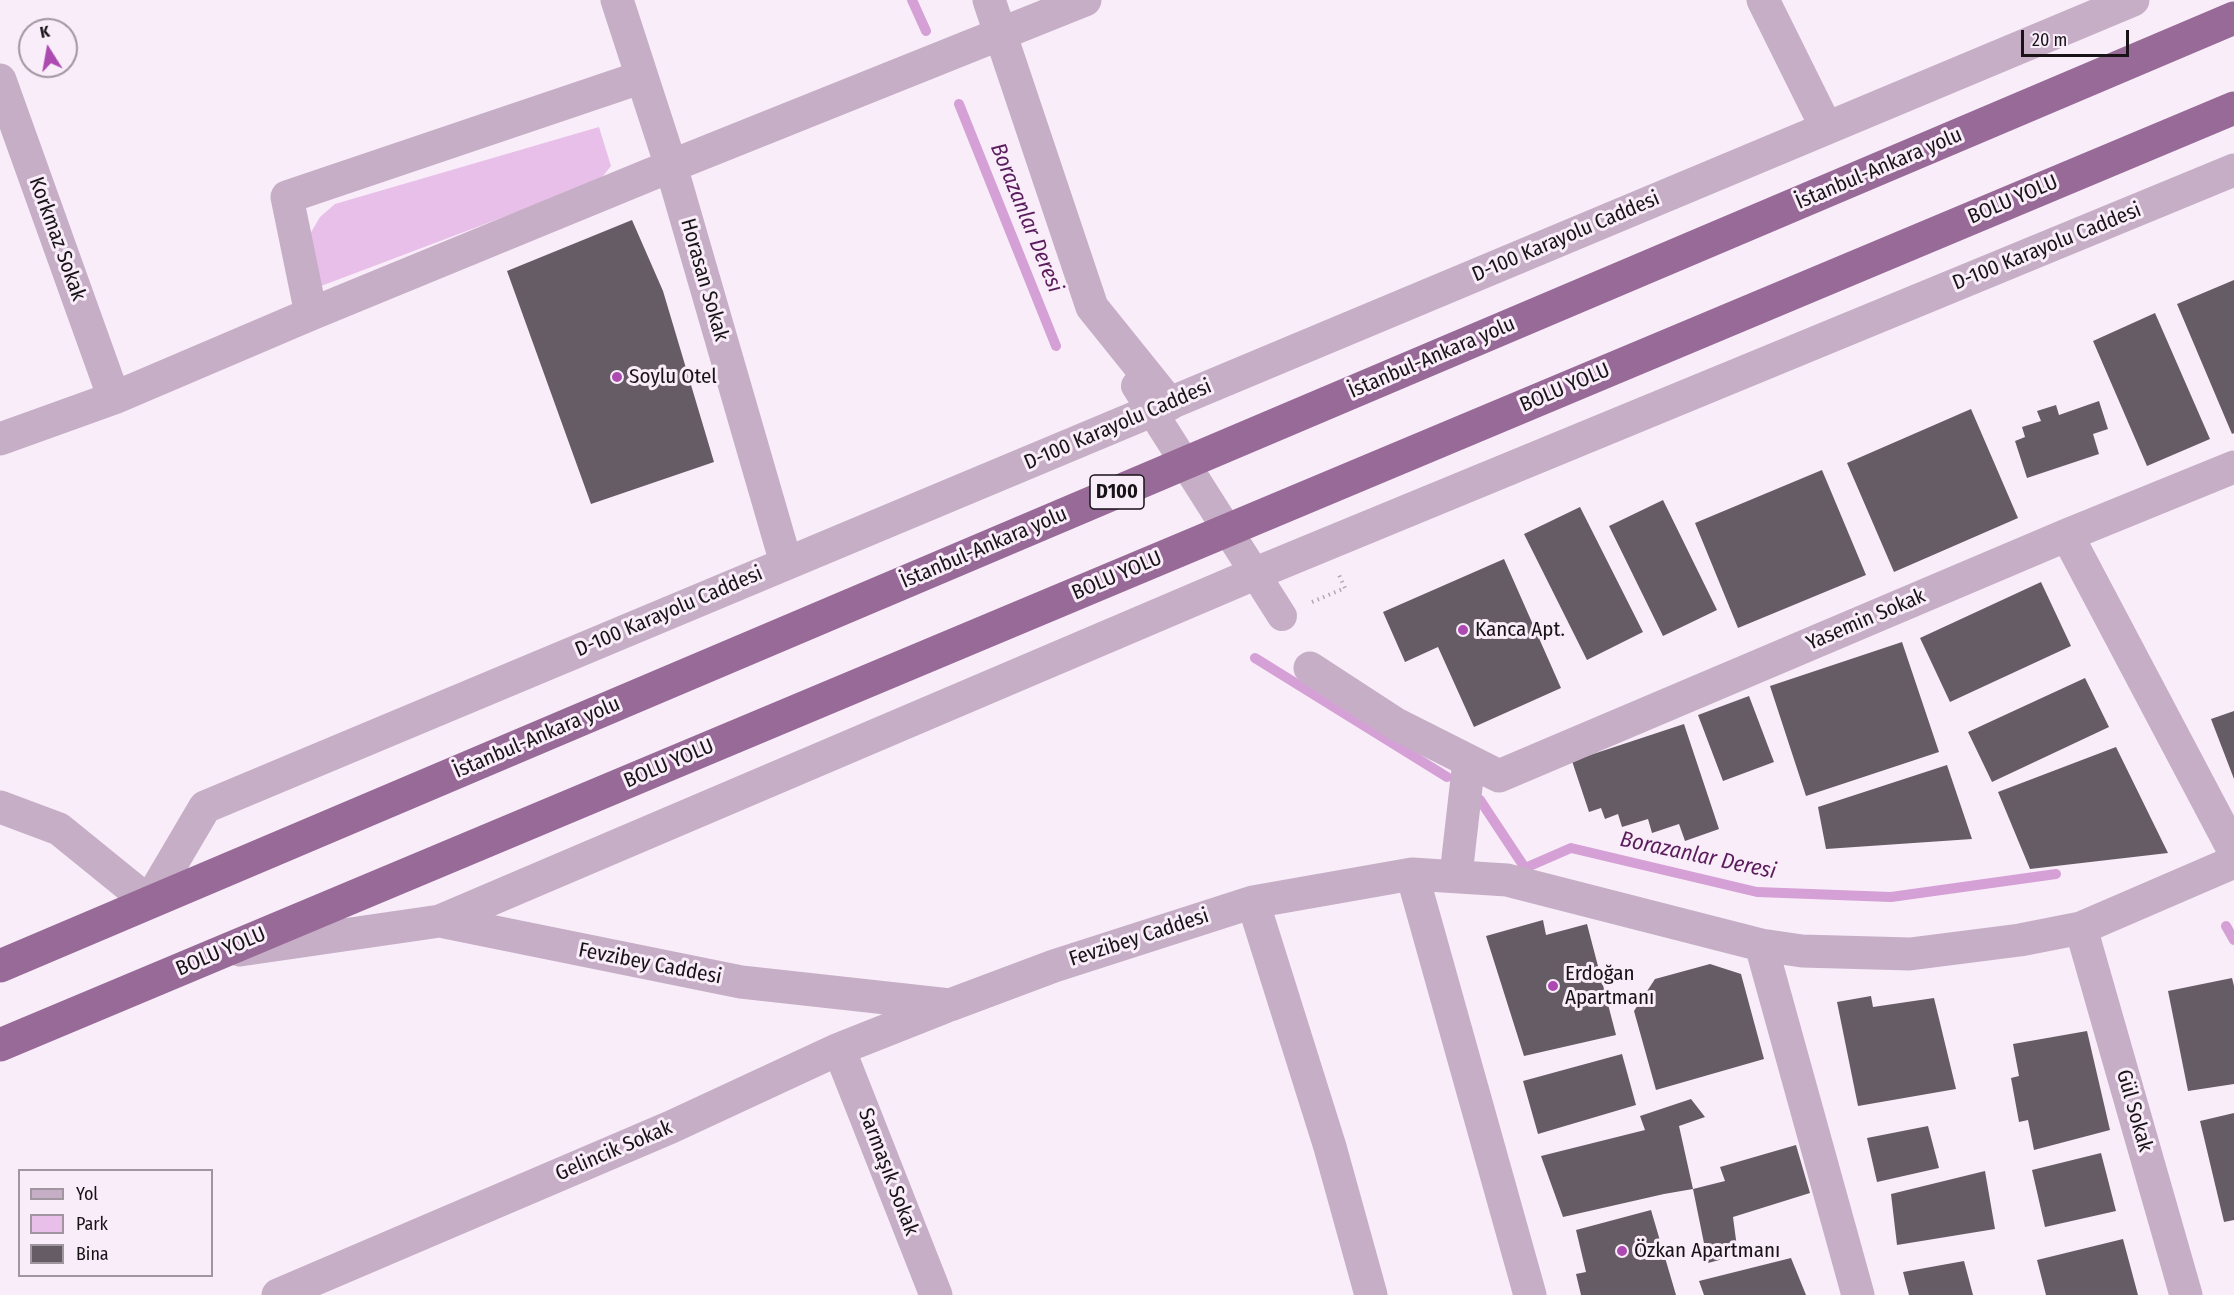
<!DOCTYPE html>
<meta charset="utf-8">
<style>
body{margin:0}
#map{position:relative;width:2234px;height:1295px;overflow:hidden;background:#f9edf9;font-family:"Fira Sans Condensed",sans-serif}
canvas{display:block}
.legend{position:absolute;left:18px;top:1169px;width:195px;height:108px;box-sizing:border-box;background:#f9edf9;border:2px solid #9f969f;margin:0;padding:8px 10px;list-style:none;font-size:18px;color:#171317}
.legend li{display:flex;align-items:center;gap:12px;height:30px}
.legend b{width:30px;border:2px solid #9f969f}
.north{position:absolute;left:18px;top:18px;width:60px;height:60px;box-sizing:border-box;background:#f9edf9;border:2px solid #9f969f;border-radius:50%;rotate:349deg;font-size:16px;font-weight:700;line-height:24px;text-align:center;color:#171317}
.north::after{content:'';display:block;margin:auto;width:21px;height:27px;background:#ad4ab1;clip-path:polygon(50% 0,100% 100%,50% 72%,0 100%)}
.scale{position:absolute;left:2021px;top:30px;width:108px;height:27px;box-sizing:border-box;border:3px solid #171317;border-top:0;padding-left:8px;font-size:18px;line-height:21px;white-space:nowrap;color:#171317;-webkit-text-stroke:4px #f9edf9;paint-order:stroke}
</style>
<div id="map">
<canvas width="2234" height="1295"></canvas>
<ul class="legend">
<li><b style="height:8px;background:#c6aec6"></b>Yol</li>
<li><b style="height:16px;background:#e8bfe8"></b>Park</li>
<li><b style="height:16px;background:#665c66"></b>Bina</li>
</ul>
<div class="north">K</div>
<div class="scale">20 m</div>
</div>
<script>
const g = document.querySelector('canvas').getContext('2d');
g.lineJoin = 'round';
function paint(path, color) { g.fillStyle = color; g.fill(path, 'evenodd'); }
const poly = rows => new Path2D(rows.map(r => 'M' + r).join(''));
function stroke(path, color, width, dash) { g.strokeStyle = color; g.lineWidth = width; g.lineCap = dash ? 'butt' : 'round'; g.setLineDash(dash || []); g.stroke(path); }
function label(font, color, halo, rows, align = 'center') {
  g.font = font + ' "Fira Sans Condensed",sans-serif'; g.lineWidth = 6; g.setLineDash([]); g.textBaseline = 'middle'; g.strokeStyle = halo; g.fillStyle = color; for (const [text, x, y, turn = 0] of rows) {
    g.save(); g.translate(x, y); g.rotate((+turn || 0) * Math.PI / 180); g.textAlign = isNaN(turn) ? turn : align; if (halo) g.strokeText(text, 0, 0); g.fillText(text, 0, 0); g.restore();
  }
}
const green = poly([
 [599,127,611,166,599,181,321,286,310,234,320,217,335,204]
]);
const stream = poly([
 [912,0,926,31],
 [959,104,1056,346],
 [1255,658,1447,777],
 [1480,800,1525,868,1571,848,1757,892,1891,897,2056,874],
 [2226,926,2234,940]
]);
const building = poly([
 [632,220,663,291,714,462,591,504,507,271],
 [2234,280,2234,433,2232,434,2177,304],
 [2155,313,2210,439,2147,466,2093,341],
 [2099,401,2108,429,2093,434,2099,454,2027,478,2015,441,2025,437,2022,427,2041,421,2037,411,2056,405,2059,415],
 [1971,409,2018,518,1894,572,1847,463],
 [1822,470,1866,575,1738,628,1695,523],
 [1663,500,1717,610,1663,636,1609,526],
 [1580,507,1643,632,1587,660,1524,534],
 [1504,559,1561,688,1474,727,1438,647,1405,662,1383,612],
 [2041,582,2071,646,1950,702,1920,638],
 [1902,642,1939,752,1806,796,1770,686],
 [2085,678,2109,727,1992,782,1968,732],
 [1749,696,1774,762,1723,781,1698,715],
 [2234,711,2234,779,2211,719],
 [1684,724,1719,829,1685,841,1679,824,1652,833,1648,819,1622,827,1618,814,1605,819,1601,808,1589,812,1572,761],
 [2116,747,2168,853,2030,869,1998,792],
 [1947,765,1972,839,1826,849,1818,807],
 [1543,920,1546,935,1587,924,1616,1035,1524,1056,1486,936],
 [1710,964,1741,974,1764,1059,1656,1090,1634,1011,1655,979],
 [2232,978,2234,986,2234,1084,2188,1091,2168,991],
 [1871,996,1873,1007,1934,998,1956,1089,1858,1106,1837,1002],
 [2087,1031,2110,1130,2034,1150,2028,1120,2019,1122,2011,1078,2019,1076,2013,1044],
 [1622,1054,1636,1105,1538,1134,1523,1081],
 [1691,1099,1705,1117,1679,1126,1693,1189,1664,1194,1563,1217,1541,1156,1645,1130,1640,1116],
 [2234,1113,2234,1220,2224,1222,2200,1121],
 [1928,1126,1939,1168,1877,1182,1867,1138],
 [1796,1145,1810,1193,1733,1217,1738,1255,1708,1263,1693,1189,1725,1181,1720,1167],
 [2101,1153,2116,1211,2045,1227,2032,1170],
 [1985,1171,1995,1229,1897,1245,1891,1194],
 [1651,1210,1676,1295,1581,1295,1576,1274,1586,1272,1576,1230],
 [2123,1239,2138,1295,2046,1295,2037,1260],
 [1791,1258,1806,1295,1704,1295,1699,1281],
 [1964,1261,1973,1295,1909,1295,1903,1272]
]);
const path = poly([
 [1312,602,1345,588,1339,575]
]);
const pedestrian = poly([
 [1136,386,1282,616]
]);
const minor = poly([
 [617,0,671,166,786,563],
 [989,0,1092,307,1170,404],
 [1763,0,1826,127],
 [0,80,114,398],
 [311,314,287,197,642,77],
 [0,439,114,398,311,314,671,166,1085,0],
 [2067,535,2234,851],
 [1310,668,1396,724,1499,776,2067,535,2234,467],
 [0,807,59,829,149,902,205,807,2133,0],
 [1412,874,1507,880,1761,945,1802,951,1910,954,2020,940,2081,928,2234,862],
 [1456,875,1469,761],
 [1253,902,1330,1147,1371,1295],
 [440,921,741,982,950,1005,1054,966,1253,902,1412,874,1530,1295],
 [2081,928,2186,1295],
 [1761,945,1858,1295],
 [240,950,440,921,1254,574,2234,170],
 [839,1049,936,1295],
 [278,1295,671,1127,839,1049,945,1007]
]);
const trunk = poly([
 [0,966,2234,18],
 [0,1045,2234,108]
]);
const markers = [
 [617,377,6,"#ad4ab1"],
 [1463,630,6,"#ad4ab1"],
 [1553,986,6,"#ad4ab1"],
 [1622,1251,6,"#ad4ab1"]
];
const shields = [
 [1117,492,54]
];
const shieldNames = [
 ["D100",1117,492]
];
const streetNames = [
 ["İstanbul-Ankara yolu",1879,169,-23],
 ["BOLU YOLU",2013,200,-23],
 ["D-100 Karayolu Caddesi",1566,237,-23],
 ["Korkmaz Sokak",57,239,70],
 ["D-100 Karayolu Caddesi",2047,247,-22],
 ["Horasan Sokak",704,280,74],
 ["İstanbul-Ankara yolu",1432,358,-23],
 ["BOLU YOLU",1565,388,-23],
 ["D-100 Karayolu Caddesi",1118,425,-23],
 ["İstanbul-Ankara yolu",984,548,-23],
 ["BOLU YOLU",1117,576,-23],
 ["D-100 Karayolu Caddesi",669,612,-23],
 ["Yasemin Sokak",1866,620,-23],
 ["İstanbul-Ankara yolu",537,738,-23],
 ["BOLU YOLU",669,764,-23],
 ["Fevzibey Caddesi",1139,938,-18],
 ["BOLU YOLU",221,952,-23],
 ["Fevzibey Caddesi",650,964,11],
 ["Gül Sokak",2134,1111,74],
 ["Gelincik Sokak",614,1151,-23],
 ["Sarmaşık Sokak",888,1172,69]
];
const poiNames = [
 ["Soylu Otel",629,377],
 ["Kanca Apt.",1475,630],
 ["Erdoğan",1565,974],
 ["Apartmanı",1565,998],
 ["Özkan Apartmanı",1634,1251]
];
const waterNames = [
 ["Borazanlar Deresi",1026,218,68],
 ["Borazanlar Deresi",1698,856,12]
];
paint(green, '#e8bfe8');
stroke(stream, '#d5a0d5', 10);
paint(building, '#665c66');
stroke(path, '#b2a8b2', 4, [1.5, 4.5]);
stroke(pedestrian, '#c6aec6', 30);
stroke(minor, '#c6aec6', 33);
stroke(trunk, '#986a98', 33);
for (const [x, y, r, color] of markers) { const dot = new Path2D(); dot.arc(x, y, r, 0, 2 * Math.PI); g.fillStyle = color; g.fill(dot); stroke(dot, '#f9edf9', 2); }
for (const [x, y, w] of shields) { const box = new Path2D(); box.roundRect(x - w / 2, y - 17, w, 34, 4.5); g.fillStyle = '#f9edf9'; g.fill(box); stroke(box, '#171317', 1.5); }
label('bold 20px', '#171317', null, shieldNames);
label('21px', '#171317', '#f9edf9', streetNames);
label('21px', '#171317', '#f9edf9', poiNames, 'left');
label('italic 22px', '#5a1c5c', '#f9edf9', waterNames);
</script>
